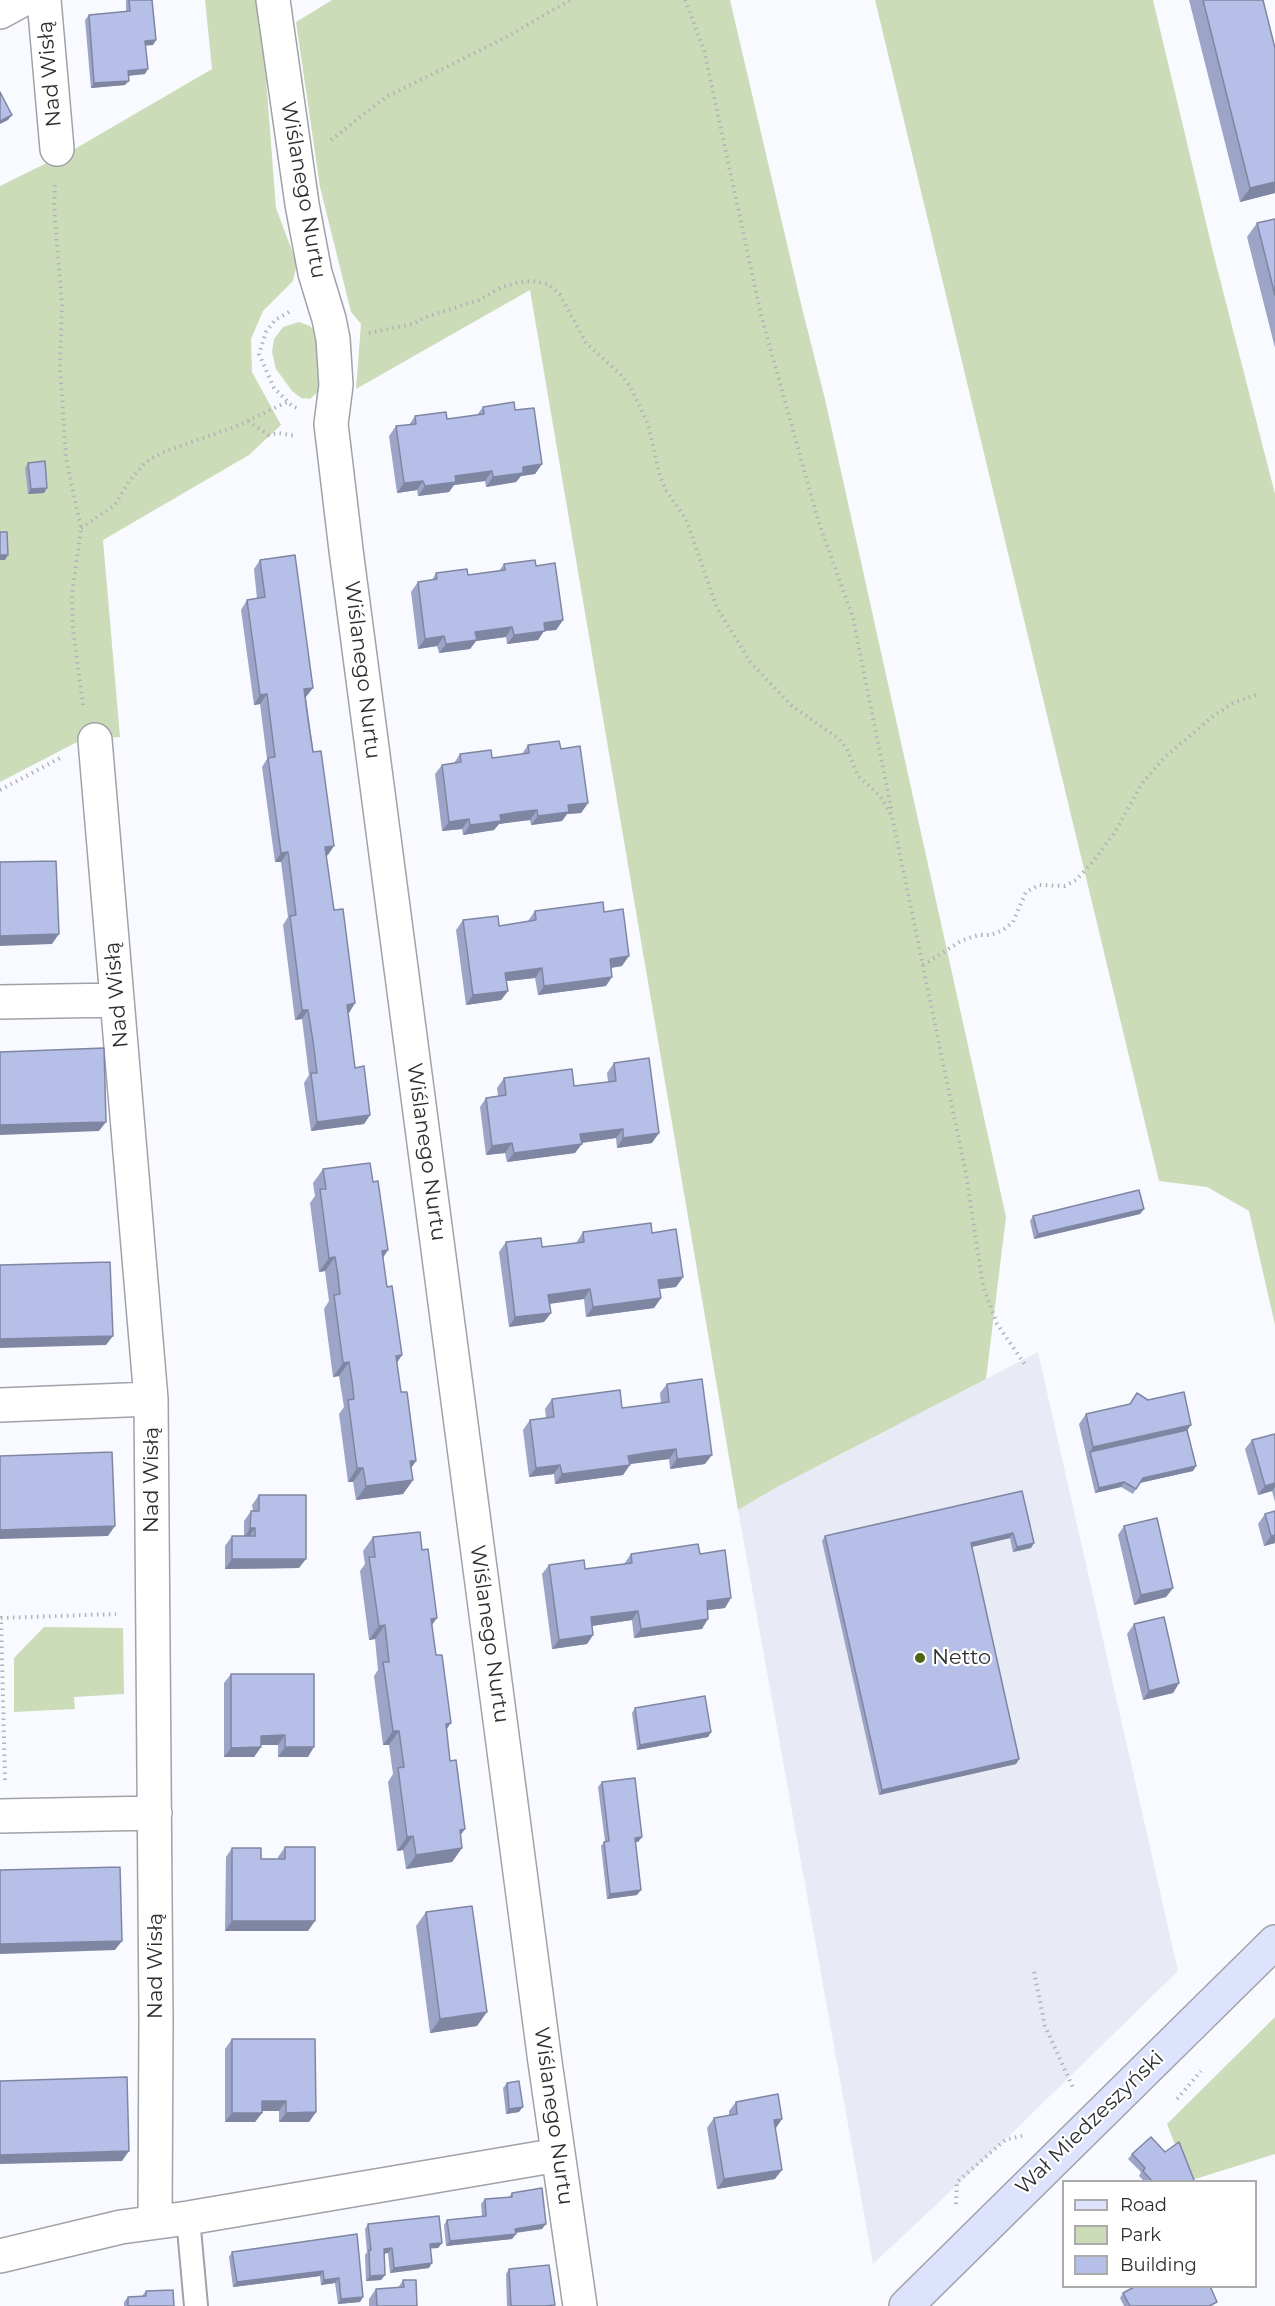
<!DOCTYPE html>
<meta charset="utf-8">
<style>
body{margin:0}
#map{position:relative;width:1275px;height:2306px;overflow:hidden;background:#f9faff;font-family:Montserrat,sans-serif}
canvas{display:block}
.legend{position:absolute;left:1062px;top:2180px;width:195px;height:108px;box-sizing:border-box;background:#fff;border:2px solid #ababac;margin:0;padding:8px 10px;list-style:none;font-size:18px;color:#2d2e30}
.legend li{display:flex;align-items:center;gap:12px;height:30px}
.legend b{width:30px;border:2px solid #ababac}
</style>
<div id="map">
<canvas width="1275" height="2306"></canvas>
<ul class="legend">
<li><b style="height:8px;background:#dde2fd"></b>Road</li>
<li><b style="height:16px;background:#cddcb8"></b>Park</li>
<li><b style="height:16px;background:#b5bfe7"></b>Building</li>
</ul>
</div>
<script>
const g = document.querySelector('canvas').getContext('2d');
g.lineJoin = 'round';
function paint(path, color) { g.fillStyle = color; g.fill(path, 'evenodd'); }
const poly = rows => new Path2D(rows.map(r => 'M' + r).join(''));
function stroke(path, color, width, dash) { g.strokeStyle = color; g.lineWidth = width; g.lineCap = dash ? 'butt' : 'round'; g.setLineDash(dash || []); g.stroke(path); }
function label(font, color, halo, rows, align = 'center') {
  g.font = font + ' Montserrat,sans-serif'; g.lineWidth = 4.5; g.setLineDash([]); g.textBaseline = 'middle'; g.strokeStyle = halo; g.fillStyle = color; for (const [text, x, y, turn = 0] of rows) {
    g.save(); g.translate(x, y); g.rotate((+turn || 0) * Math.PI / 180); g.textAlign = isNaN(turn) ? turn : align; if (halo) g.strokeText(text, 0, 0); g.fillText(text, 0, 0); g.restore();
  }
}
const built = poly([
 [1038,1352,1178,1971,1005,2140,873,2264,738,1510,779,1486]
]);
const green = poly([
 [205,0,256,0,266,78,276,208,297,264,293,281,263,311,251,339,252,372,281,425,249,455,103,540,120,737,81,740,0,782,0,186,73,150,212,69],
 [332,0,730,0,802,308,825,399,1006,1217,986,1379,779,1486,738,1510,530,290,356,389,361,324,351,312,320,187,296,22],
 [875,0,1153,0,1213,252,1275,494,1275,1325,1249,1211,1207,1187,1159,1181],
 [299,322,310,326,324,342,319,391,310,399,301,398,292,391,276,369,272,352,274,339,283,327],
 [44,1627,123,1628,124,1694,74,1697,75,1709,14,1712,14,1658],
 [1275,2017,1275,2154,1189,2181,1167,2124]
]);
const path = poly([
 [685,0,704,50,761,315,818,520,853,618,892,813],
 [331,140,386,97,505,38,570,0],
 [55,185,54,206,62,305,60,366,66,458,81,528,72,595,73,630,83,705],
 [289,312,275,320,266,332,259,354,274,388,292,406,297,408],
 [369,333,413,324,426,317,479,300,500,288,516,283,532,281,548,284,560,295,586,343,620,374,630,386,648,424,660,476,665,489,686,519,717,608,751,663,792,706,838,738,847,749,858,776,880,796,892,816,966,1174,983,1286,997,1324,1026,1366],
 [248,421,269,435,278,433,296,436],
 [81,528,115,505,129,481,146,462,161,453,237,426,287,402],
 [0,790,60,758],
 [923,965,961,941,978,935,991,935,1003,930,1013,922,1026,892,1039,885,1065,886,1076,880,1091,864,1115,832,1141,785,1163,759,1212,717,1233,703,1256,695],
 [5,1780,1,1618,116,1614],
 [1034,1972,1045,2026,1074,2090],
 [1177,2099,1201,2071],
 [956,2204,957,2182,1005,2140,1025,2135]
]);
const service = poly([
 [188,2218,196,2306]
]);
const minor = poly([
 [44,0,57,149],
 [273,0,302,204,315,273,329,319,333,339,336,385,331,424,346,550,545,2062,580,2306],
 [0,12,22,0],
 [95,740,151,1399,156,2020,155,2222],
 [0,1002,117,1000],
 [0,1405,151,1399],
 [0,1816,155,1813],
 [0,2256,121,2227,188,2218,558,2155]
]);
const secondary = poly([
 [906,2306,1275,1942]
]);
const wall = poly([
 [126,0,152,0,156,40,153,45,146,45,145,74,128,76,125,85,91,88,85,20,89,15,126,12],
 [1189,0,1263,0,1275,48,1275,193,1240,202],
 [1275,219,1275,348,1247,237,1257,223],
 [483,407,515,410,542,464,535,474,521,476,516,482,486,487,485,481,454,485,449,492,418,496,417,490,397,493,389,436,396,426,409,425,415,416,447,419,477,415],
 [28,463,47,488,44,493,28,494,25,468],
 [260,560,306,697,328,855,326,856,334,910,355,1003,348,1013,355,1068,370,1115,364,1124,311,1131,304,1083,309,1075,302,1019,295,1020,283,925,288,917,281,862,275,862,262,767,267,759,260,704,254,705,241,610,247,600,257,599,254,569],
 [504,564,536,566,563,620,556,630,544,631,538,640,507,644,506,637,476,641,470,649,439,653,437,646,418,649,411,592,418,582,432,580,436,573,468,575,499,571],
 [528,745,561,749,588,803,581,813,567,814,562,821,531,825,530,820,511,822,499,824,494,830,463,835,462,829,442,831,435,774,442,765,454,763,460,754,492,758,522,754],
 [535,911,604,912,622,966,611,968,606,986,538,995,535,978,506,981,508,991,501,1000,466,1005,456,930,463,920,499,926,528,921],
 [614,1063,652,1143,617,1148,616,1138,581,1143,575,1153,507,1162,505,1153,486,1155,480,1107,486,1098,498,1096,497,1088,504,1078,574,1086,608,1082,607,1073],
 [323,1169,373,1182,388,1250,383,1258,387,1287,402,1355,397,1363,401,1392,416,1461,411,1468,413,1480,403,1494,356,1500,353,1482,348,1482,339,1414,344,1407,339,1376,333,1377,324,1309,329,1301,325,1271,319,1272,310,1203,315,1196,313,1183],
 [1144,1209,1140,1214,1034,1239,1030,1221,1033,1216],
 [583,1232,652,1233,683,1277,676,1287,659,1289,661,1298,654,1308,586,1317,584,1299,550,1303,551,1313,544,1322,509,1327,499,1252,506,1242,542,1247,576,1243],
 [667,1384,705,1464,670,1469,669,1459,645,1462,630,1464,623,1475,555,1484,554,1474,529,1477,523,1430,530,1420,546,1418,545,1409,552,1399,622,1408,661,1403,660,1393],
 [1086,1414,1187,1430,1196,1466,1193,1471,1140,1483,1133,1494,1121,1487,1095,1493,1079,1424],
 [1275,1434,1275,1502,1272,1491,1258,1495,1245,1449,1252,1440],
 [1022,1491,1031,1548,1013,1552,1010,1538,972,1547,1019,1759,1016,1764,879,1795,822,1541,825,1536],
 [259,1495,299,1568,225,1569,225,1546,232,1536,244,1536,244,1521,251,1511,253,1511,252,1505],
 [1275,1511,1275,1543,1264,1546,1258,1524,1265,1514],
 [1124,1526,1173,1588,1166,1597,1134,1605,1118,1535],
 [373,1537,432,1625,462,1848,452,1862,406,1869,403,1850,397,1851,388,1782,393,1774,389,1745,383,1745,374,1676,378,1670,375,1639,369,1640,360,1571,365,1564,363,1551],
 [631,1554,700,1554,725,1608,707,1610,702,1629,634,1638,632,1620,592,1626,593,1635,587,1644,552,1649,542,1574,549,1565,585,1569,624,1564],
 [1134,1624,1179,1683,1173,1693,1143,1700,1127,1634],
 [231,1674,308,1757,278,1757,278,1745,261,1745,261,1747,254,1757,224,1757,224,1683],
 [635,1708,711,1732,708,1737,637,1750,632,1713],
 [602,1782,642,1837,638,1842,635,1842,637,1895,607,1899,601,1846,605,1841,598,1787],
 [285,1847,308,1931,225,1931,226,1857,232,1848,261,1859,278,1859,278,1857],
 [426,1912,477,2026,430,2033,416,1926],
 [232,2039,316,2112,309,2122,279,2122,279,2111,267,2110,262,2111,262,2113,255,2122,225,2122,225,2049],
 [507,2083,519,2112,506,2114,503,2088],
 [736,2102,782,2119,775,2128,775,2179,717,2189,707,2128,714,2118,729,2116,729,2111],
 [1165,2152,1193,2181,1144,2181,1139,2176,1141,2172,1128,2159,1132,2154],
 [512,2193,542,2229,516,2233,512,2239,446,2246,444,2225,447,2220,482,2216,481,2204,485,2199,509,2197],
 [368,2224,442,2243,438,2248,430,2248,429,2268,390,2273,388,2253,384,2254,385,2275,381,2280,366,2281,365,2255,367,2252,365,2229],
 [357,2234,363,2297,360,2302,338,2304,335,2283,321,2285,320,2276,233,2287,229,2257,232,2252],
 [509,2269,555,2306,507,2306,506,2274],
 [403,2280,417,2306,369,2306,369,2299,376,2289,398,2288],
 [146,2291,174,2306,124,2306,124,2302,128,2297,142,2296],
 [1123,2293,1215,2306,1124,2306,1120,2298]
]);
const shadedWall = poly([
 [156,40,153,45,142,46,145,41],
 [148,69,145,74,124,76,128,71],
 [129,81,125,85,91,88,94,83],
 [12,115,8,120,0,124,0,121],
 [1275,182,1275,193,1240,202,1250,188],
 [542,464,535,474,521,476,516,482,486,487,493,477,523,467],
 [492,471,485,481,454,485,449,492,418,496,425,486,455,476],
 [423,481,417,490,397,493,404,483],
 [47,488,44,493,28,494,31,489],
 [0,555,8,555,5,560,0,560],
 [563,620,556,630,544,631,538,640,507,644,514,635,544,623],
 [512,627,506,637,476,641,470,649,439,653,446,644,475,632],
 [444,636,437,646,418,649,425,639],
 [313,688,306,697,298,699,304,689],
 [267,694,260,704,254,705,260,695],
 [588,803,581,813,567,814,562,821,531,825,538,816,568,805],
 [537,810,530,820,499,824,494,830,463,835,470,825,500,815],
 [469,819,462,829,442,831,449,822],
 [334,846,328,855,318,857,325,847],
 [288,852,281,862,275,862,281,853],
 [59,934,52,944,0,946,0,936],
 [629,956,622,966,603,969,610,959],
 [542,968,535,978,498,982,505,973],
 [612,977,606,986,538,995,544,986],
 [508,991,501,1000,466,1005,473,995],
 [355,1003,349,1013,340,1014,347,1005],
 [302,1010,308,1010,302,1019,295,1020],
 [370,1115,364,1124,311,1131,317,1122],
 [106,1122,99,1131,0,1135,0,1125],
 [623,1129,616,1138,573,1144,580,1134],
 [659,1133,652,1143,617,1148,623,1138],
 [512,1143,505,1153,486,1155,492,1146],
 [582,1144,575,1153,507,1162,514,1153],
 [1144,1209,1140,1214,1034,1239,1038,1234],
 [388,1250,378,1264,382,1251],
 [335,1257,325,1271,319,1272,329,1258],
 [683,1277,676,1287,652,1290,658,1280],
 [590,1289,584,1299,542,1305,548,1295],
 [661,1298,654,1308,586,1317,593,1307],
 [551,1313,544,1322,509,1327,515,1317],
 [113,1336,106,1345,0,1348,0,1339],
 [402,1355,392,1369,396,1356],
 [349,1362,339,1376,333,1377,343,1363],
 [1191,1425,1184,1435,1090,1452,1093,1447],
 [676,1449,669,1459,622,1465,628,1456],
 [712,1455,705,1464,670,1469,677,1459],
 [410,1461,416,1461,406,1475],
 [560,1465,554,1474,529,1477,536,1468],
 [630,1465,623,1475,555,1484,562,1474],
 [1196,1466,1193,1471,1139,1483,1143,1478],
 [357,1468,363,1468,353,1482,348,1482],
 [413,1480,403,1494,356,1500,366,1486],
 [1124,1482,1121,1487,1095,1493,1099,1488],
 [1275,1483,1275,1487,1272,1491,1258,1495,1265,1486],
 [115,1526,108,1536,0,1539,0,1530],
 [250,1528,255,1528,248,1538,244,1538],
 [1013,1533,1010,1538,967,1548,971,1543],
 [1275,1535,1275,1543,1264,1546,1271,1536],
 [1034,1543,1031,1548,1013,1552,1017,1547],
 [232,1559,306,1559,299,1568,225,1569],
 [1173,1588,1166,1597,1134,1605,1141,1595],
 [731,1598,725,1608,700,1611,707,1601],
 [638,1611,632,1620,584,1627,591,1617],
 [437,1618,427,1632,431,1619],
 [708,1619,702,1629,634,1638,641,1629],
 [385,1625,375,1639,369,1640,379,1626],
 [593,1635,587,1644,552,1649,559,1640],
 [1179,1683,1173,1693,1143,1700,1149,1691],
 [451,1723,441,1737,446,1724],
 [393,1731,399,1731,389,1745,383,1745],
 [711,1732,708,1737,637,1750,640,1745],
 [285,1735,278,1745,254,1745,261,1736],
 [261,1747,254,1757,224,1757,231,1748],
 [285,1747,314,1747,308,1757,278,1757],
 [1019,1759,1016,1764,879,1795,882,1790],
 [465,1829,455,1843,460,1830],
 [413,1836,403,1850,397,1851,407,1837],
 [642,1837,638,1842,631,1843,635,1838],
 [462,1848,452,1862,406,1869,416,1855],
 [641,1890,637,1895,607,1899,610,1894],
 [232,1921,315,1921,308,1931,225,1931],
 [122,1941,115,1950,0,1954,0,1944],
 [487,2012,477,2026,430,2033,440,2019],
 [262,2101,286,2101,279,2111,255,2111],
 [523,2107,519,2112,506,2114,509,2109],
 [316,2112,309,2122,279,2122,286,2113],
 [232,2113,262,2113,255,2122,225,2122],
 [782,2119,776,2128,767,2130,774,2120],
 [129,2151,122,2161,0,2164,0,2155],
 [782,2170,775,2179,717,2189,724,2179],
 [546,2224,542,2229,512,2233,515,2229],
 [516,2234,512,2239,446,2246,450,2241],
 [442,2243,438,2248,426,2249,430,2244],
 [392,2248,388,2253,381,2254,384,2249],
 [432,2263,429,2268,390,2273,394,2268],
 [323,2271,320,2276,233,2287,237,2282],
 [385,2275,381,2280,366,2281,370,2276],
 [339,2278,335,2283,321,2285,324,2280],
 [363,2297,360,2302,338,2304,341,2299]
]);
const building = poly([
 [129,0,152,0,156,40,145,41,148,69,128,71,129,81,94,83,89,15,130,11,129,0],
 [1203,0,1263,0,1275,48,1275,182,1250,188,1203,0],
 [0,92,12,115,0,121,0,92],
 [1275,219,1275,295,1257,223,1275,219],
 [514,402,515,410,534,408,542,464,523,467,523,473,493,477,492,471,455,476,456,482,425,486,423,481,404,483,396,426,416,424,415,416,446,412,447,419,484,414,483,407,514,402],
 [45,461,47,488,31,489,28,463,45,461],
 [0,532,7,532,8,555,0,555,0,532],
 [295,555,313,688,304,689,308,720,313,752,321,751,334,846,325,847,334,910,343,909,355,1003,347,1005,351,1036,355,1068,364,1066,370,1115,317,1122,311,1073,317,1073,313,1041,308,1010,302,1010,290,916,296,915,288,852,281,853,268,758,275,757,267,694,260,695,247,600,265,597,260,560,295,555],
 [535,560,536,566,555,563,563,620,544,623,545,631,514,635,512,627,475,632,477,640,446,644,444,636,425,639,418,582,437,579,436,573,467,569,468,575,505,570,504,564,535,560],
 [559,741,561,749,580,746,588,803,568,805,569,812,538,816,537,810,518,812,500,815,501,821,470,825,469,819,449,822,442,765,461,762,460,754,491,750,492,758,529,753,528,745,559,741],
 [56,861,59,934,0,936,0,862,56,861],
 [603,902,604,912,623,909,629,956,610,959,612,977,544,986,542,968,505,973,508,991,473,995,463,920,498,916,499,926,536,920,535,911,603,902],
 [104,1048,106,1122,0,1125,0,1052,104,1048],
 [649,1058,659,1133,623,1138,623,1129,580,1134,582,1144,514,1153,512,1143,492,1146,486,1098,506,1095,504,1078,572,1069,574,1086,616,1081,614,1063,649,1058],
 [370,1163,373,1182,378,1181,388,1250,382,1251,387,1287,392,1286,402,1355,396,1356,401,1392,407,1392,416,1461,410,1461,413,1480,366,1486,363,1468,357,1468,348,1400,354,1399,352,1381,349,1362,343,1363,334,1295,340,1294,338,1275,335,1257,329,1258,320,1189,326,1189,323,1169,370,1163],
 [1139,1190,1144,1209,1038,1234,1033,1216,1139,1190],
 [651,1223,652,1233,676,1229,683,1277,658,1280,661,1298,593,1307,590,1289,548,1295,551,1313,515,1317,506,1242,541,1238,542,1247,560,1245,584,1242,583,1232,651,1223],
 [110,1262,113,1336,0,1339,0,1265,110,1262],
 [702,1379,712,1455,677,1459,676,1449,652,1452,628,1456,630,1465,562,1474,560,1465,536,1468,530,1420,554,1417,552,1399,620,1390,622,1408,646,1405,669,1402,667,1384,702,1379],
 [1184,1392,1191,1425,1093,1447,1086,1414,1130,1404,1137,1393,1148,1400,1184,1392],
 [1187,1430,1196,1466,1143,1478,1136,1489,1124,1482,1099,1488,1090,1452,1187,1430],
 [1275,1434,1275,1483,1265,1486,1252,1440,1275,1434],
 [112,1452,115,1526,0,1530,0,1456,112,1452],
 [1022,1491,1034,1543,1017,1547,1013,1533,971,1543,1019,1759,882,1790,825,1536,1022,1491],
 [259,1495,306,1495,306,1559,232,1559,232,1536,255,1536,255,1528,250,1528,251,1511,259,1511,259,1495],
 [1275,1511,1275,1535,1271,1536,1265,1514,1275,1511],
 [1157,1518,1173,1588,1141,1595,1124,1526,1157,1518],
 [420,1532,422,1550,428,1549,437,1618,431,1619,436,1655,442,1655,451,1723,446,1724,450,1761,456,1760,465,1829,460,1830,462,1848,416,1855,413,1836,407,1837,398,1768,404,1767,399,1731,393,1731,383,1662,389,1662,385,1625,379,1626,369,1557,375,1557,373,1537,420,1532],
 [698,1544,700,1554,725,1550,731,1598,707,1601,708,1619,641,1629,638,1611,591,1617,593,1635,559,1640,549,1565,584,1560,585,1569,632,1563,631,1554,698,1544],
 [1164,1617,1179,1683,1149,1691,1134,1624,1164,1617],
 [231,1674,314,1674,314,1747,285,1747,285,1735,261,1736,261,1747,231,1748,231,1674],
 [705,1696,711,1732,640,1745,635,1708,705,1696],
 [635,1778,642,1837,635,1838,641,1890,610,1894,604,1842,609,1841,602,1782,635,1778],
 [285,1847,315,1847,315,1921,232,1921,232,1848,261,1848,261,1859,285,1859,285,1847],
 [120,1867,122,1941,0,1944,0,1870,120,1867],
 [472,1906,487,2012,440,2019,426,1912,472,1906],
 [232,2039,315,2039,316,2112,286,2113,286,2101,262,2101,262,2113,232,2113,232,2039],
 [127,2077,129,2151,0,2155,0,2081,127,2077],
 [519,2081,523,2107,509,2109,507,2083,519,2081],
 [778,2094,782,2119,774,2120,782,2170,724,2179,714,2118,737,2114,736,2102,778,2094],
 [1151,2137,1165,2152,1179,2142,1194,2180,1192,2181,1152,2181,1143,2171,1145,2168,1132,2154,1151,2137],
 [542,2188,546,2224,515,2229,516,2234,450,2241,447,2220,486,2216,485,2199,512,2197,512,2193,542,2188],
 [439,2216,442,2243,430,2244,432,2263,394,2268,392,2248,384,2249,385,2275,370,2276,369,2250,371,2250,368,2224,439,2216],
 [357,2234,363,2297,341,2299,339,2278,324,2280,323,2271,237,2282,232,2252,357,2234],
 [549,2265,555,2305,545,2306,511,2306,509,2269,549,2265],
 [403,2280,416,2280,417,2306,377,2306,376,2289,404,2287,403,2280],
 [1136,2286,1210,2286,1217,2302,1209,2306,1130,2306,1123,2293,1136,2286],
 [173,2290,174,2306,128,2306,128,2297,146,2296,146,2291,173,2290]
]);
const markers = [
 [920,1658,6,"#4c6514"]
];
const streetNames = [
 ["Nad Wisłą",50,74,-95],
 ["Wiślanego Nurtu",303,190,80],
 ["Wiślanego Nurtu",362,670,83],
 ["Nad Wisłą",117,995,-95],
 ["Wiślanego Nurtu",426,1152,82],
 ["Nad Wisłą",152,1480,-90],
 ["Wiślanego Nurtu",489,1634,82],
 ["Nad Wisłą",156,1966,-90],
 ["Wiślanego Nurtu",553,2116,82],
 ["Wał Miedzeszyński",1090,2123,-44]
];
const poiNames = [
 ["Netto",932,1658]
];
paint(built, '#e8ebf6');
paint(green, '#cddcb8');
stroke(service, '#a0a2a8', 26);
stroke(minor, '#a0a2a8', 36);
stroke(secondary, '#a0a2a8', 36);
stroke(path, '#b2b3b7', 4, [1.5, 4.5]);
stroke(service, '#fff', 22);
stroke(minor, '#fff', 33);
stroke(secondary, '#dde2fd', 33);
paint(wall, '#9ca4c7');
paint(shadedWall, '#7f86a2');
paint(building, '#b5bfe7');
stroke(building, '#7f86a2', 1.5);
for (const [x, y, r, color] of markers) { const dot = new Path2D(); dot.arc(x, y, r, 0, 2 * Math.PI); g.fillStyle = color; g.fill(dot); stroke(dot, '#fff', 2); }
label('21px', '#2d2e30', '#fff', streetNames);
label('21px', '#2d2e30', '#fff', poiNames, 'left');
</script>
